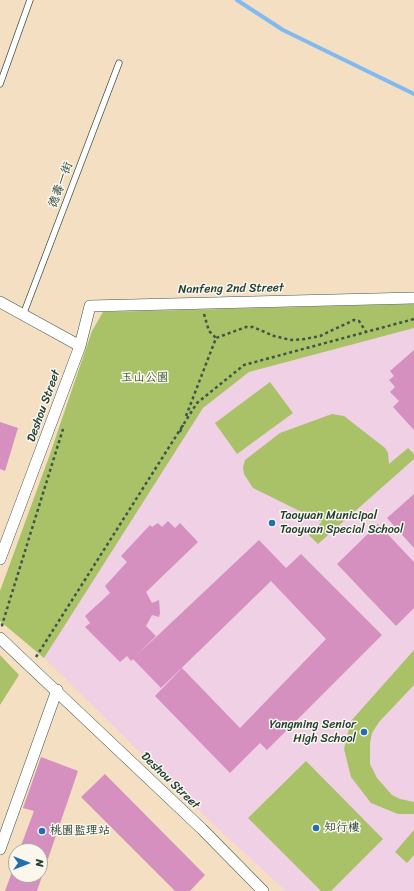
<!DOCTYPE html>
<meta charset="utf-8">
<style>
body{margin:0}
#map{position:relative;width:414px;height:891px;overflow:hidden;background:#f4dfc3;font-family:Sriracha,sans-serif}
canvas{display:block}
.north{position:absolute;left:8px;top:843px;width:40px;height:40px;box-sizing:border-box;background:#fbf7ec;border:1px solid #a3ada2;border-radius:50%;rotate:90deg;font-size:11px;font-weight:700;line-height:16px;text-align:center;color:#1f3d34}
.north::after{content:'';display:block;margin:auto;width:14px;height:18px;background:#1f6fb2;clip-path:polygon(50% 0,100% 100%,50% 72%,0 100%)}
</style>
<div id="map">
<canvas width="414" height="891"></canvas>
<div class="north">N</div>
</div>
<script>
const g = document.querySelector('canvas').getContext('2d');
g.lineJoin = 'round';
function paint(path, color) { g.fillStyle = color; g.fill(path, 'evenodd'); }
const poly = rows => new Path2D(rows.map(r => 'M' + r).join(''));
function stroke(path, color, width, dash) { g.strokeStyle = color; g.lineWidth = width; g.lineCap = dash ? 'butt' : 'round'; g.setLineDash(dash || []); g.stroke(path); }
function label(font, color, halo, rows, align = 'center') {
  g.font = font + ' Sriracha,"LXGW WenKai TC",sans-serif'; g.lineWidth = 3; g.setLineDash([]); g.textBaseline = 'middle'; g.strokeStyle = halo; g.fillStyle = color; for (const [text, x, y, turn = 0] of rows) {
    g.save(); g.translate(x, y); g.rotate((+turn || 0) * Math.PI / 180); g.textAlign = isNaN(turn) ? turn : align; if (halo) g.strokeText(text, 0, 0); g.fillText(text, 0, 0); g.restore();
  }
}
const built = poly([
 [414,328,414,891,286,891,216,827,44,658,203,408,249,372]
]);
const green = poly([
 [414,304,414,328,249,372,203,408,44,658,0,621,0,591,50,454,92,331,103,312],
 [270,382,293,413,237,454,215,423],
 [332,414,344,416,385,448,388,453,389,464,408,448,414,454,414,459,318,544,308,534,322,522,253,488,244,474,243,467,245,460,280,433],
 [414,650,414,685,379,722,372,733,370,743,370,764,377,778,392,795,400,799,414,802,414,814,398,814,371,803,351,777,344,749,351,721],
 [0,655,19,675,0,705],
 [306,761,383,839,331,891,321,891,248,818],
 [414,830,414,855,407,863,395,852]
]);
const stream = poly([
 [237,0,283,30,414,94]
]);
const building = poly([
 [414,350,414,430,393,407,399,401,390,392,395,387,389,380,394,376,390,371],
 [0,422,18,428,5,471,0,469],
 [414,494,414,548,387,518],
 [168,521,175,528,180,523,198,542,146,592,152,603,159,600,160,613,159,617,152,615,146,626,156,636,137,655,259,540,286,568,301,554,382,635,267,750,260,743,230,773,155,696,182,668,240,728,326,639,271,581,161,688,133,659,131,661,127,656,120,662,85,627,90,623,85,616,110,593,105,586,127,562,121,556,150,525,152,527,158,523,162,527],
 [378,524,414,562,414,608,396,626,337,564],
 [41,757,78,771,37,891,5,891,16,861,16,875,40,875,40,851,19,851,34,811,23,808],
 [105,774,205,875,190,891,175,891,81,797]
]);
const path = poly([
 [204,314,209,331,216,338],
 [186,416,216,338,246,327,253,327,274,336,291,340,305,339,320,336,354,320,359,321,368,335],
 [180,432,183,425],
 [3,626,2,625,63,429],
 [36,657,197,403,244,365,414,319]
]);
const lane = poly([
 [0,84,30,0],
 [23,315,119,63]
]);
const street = poly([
 [0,302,80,346],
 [0,559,80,346,90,306,414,298],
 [0,638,202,829,263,891],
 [0,849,57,690]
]);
const markers = [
 [272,523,4,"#1f6fb2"],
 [364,732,4,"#1f6fb2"],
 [316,828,4,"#1f6fb2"],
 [42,831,4,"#1f6fb2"]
];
const streetNames = [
 ["德壽一街",61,185,-69],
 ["Nanfeng 2nd Street",231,289,-1],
 ["Deshou Street",44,406,-70],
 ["Deshou Street",170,781,44]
];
const parkNames = [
 ["玉山公園",145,378]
];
const poiNames = [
 ["Taoyuan Municipal",280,516],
 ["Taoyuan Special School",280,530],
 ["Yangming Senior",356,725,"right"],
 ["High School",356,739,"right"],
 ["知行樓",324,828],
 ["桃園監理站",50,831]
];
paint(built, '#f0d0e5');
paint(green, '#a9c167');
stroke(stream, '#80baf1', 4);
paint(building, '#d590c0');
stroke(lane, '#3f5549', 7);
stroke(street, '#3f5549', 12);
stroke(path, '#3f5549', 2.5, [3, 3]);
stroke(lane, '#fff', 5.5);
stroke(street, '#fff', 11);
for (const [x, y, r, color] of markers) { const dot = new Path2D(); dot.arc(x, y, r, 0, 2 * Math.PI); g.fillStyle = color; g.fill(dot); stroke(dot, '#fbf7ec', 1.5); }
label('12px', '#1f3d34', '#fbf7ec', streetNames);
label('12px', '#425e41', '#fbf7ec', parkNames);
label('12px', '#1f3d34', '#fbf7ec', poiNames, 'left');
</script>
